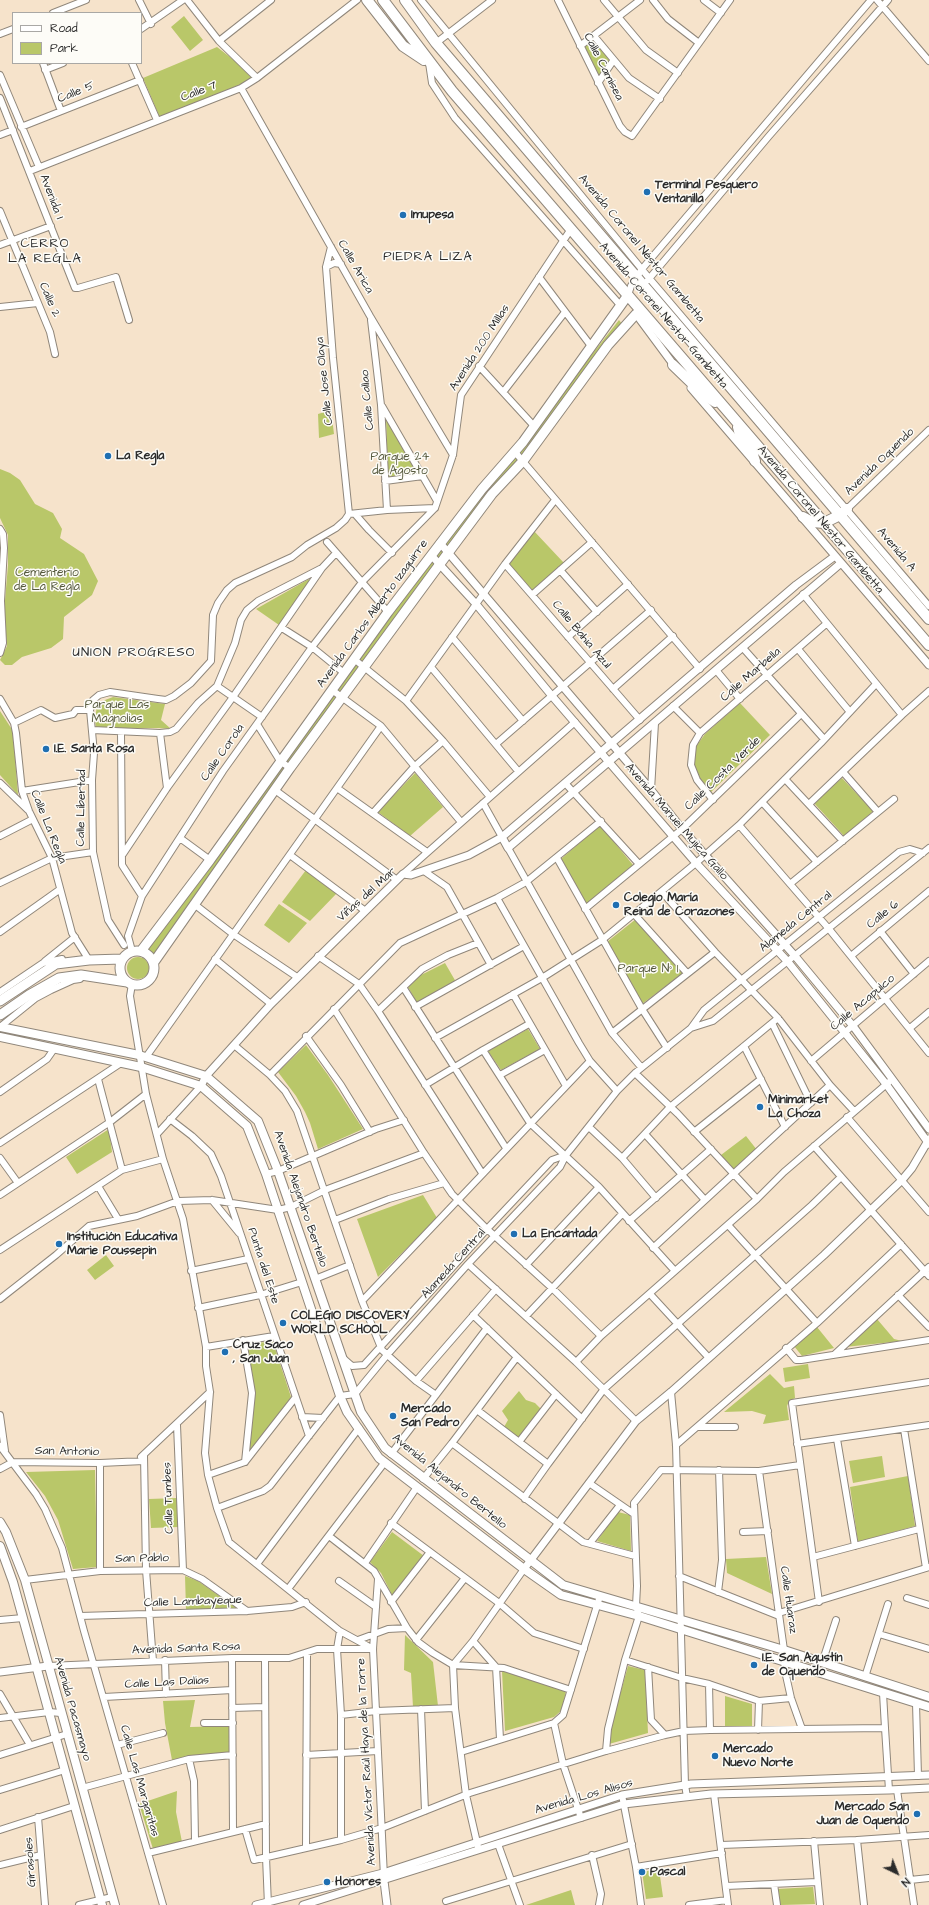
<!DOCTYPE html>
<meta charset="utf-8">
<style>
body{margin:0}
#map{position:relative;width:929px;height:1905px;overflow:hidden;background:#f6e3cb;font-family:"Architects Daughter",sans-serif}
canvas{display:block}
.legend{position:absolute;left:12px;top:12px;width:130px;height:52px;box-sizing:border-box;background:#fdfcf7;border:1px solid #a9a8a5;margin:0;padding:5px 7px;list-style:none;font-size:12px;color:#2b2b2b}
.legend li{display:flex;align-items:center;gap:8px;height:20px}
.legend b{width:20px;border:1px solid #a9a8a5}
.north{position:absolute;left:877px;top:1853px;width:40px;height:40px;-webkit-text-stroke:3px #fdfcf7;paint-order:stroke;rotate:137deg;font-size:11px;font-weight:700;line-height:16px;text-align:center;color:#2b2b2b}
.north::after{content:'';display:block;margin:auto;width:14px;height:18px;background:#2b2b2b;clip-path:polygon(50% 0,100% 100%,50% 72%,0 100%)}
</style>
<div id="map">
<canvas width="929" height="1905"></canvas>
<ul class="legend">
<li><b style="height:5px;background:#fff"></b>Road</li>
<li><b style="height:11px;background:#b9c769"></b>Park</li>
</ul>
<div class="north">N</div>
</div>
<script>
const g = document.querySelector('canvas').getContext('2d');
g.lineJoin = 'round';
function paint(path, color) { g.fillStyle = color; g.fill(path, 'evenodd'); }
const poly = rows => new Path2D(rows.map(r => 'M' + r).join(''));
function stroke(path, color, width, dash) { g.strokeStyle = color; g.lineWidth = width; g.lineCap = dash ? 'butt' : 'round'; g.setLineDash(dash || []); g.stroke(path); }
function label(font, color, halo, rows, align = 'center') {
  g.font = font + ' "Architects Daughter",sans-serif'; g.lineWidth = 3; g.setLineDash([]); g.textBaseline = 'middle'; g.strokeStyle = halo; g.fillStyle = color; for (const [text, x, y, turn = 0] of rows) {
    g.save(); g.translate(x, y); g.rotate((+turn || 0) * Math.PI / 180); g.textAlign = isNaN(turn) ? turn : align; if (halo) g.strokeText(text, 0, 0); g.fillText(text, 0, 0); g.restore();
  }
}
const green = poly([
 [184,16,203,40,190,51,171,27],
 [594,40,612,63,599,78,584,48,585,45],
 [217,47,235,61,253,79,160,118,143,78],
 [619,320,622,324,154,955,147,950,436,553],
 [331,410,334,434,319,438,318,414],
 [386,419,387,419,419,474,390,478,388,476],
 [0,469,10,473,20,480,35,504,53,513,62,529,60,538,84,554,98,581,92,595,64,617,63,639,51,648,22,657,12,665,5,665,0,660,7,646,4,612,8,565,8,535,0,518],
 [533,530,564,563,531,591,509,564],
 [309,579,309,583,279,625,256,609],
 [113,697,165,704,161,720,171,729,159,728,96,729,95,717,97,707,105,700],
 [740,703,770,735,710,793,699,778,695,769,694,749,705,734],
 [0,711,13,731,18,795,0,775],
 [415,773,443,807,410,836,378,812],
 [842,778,873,811,845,837,814,803],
 [600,825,633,865,586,905,561,859],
 [306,870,337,893,310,921,282,902],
 [279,904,307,923,289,943,264,925],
 [636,919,683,973,642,1004,607,942],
 '127 968a11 11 0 1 1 22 0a11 11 0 1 1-22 0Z',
 [445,963,456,982,417,1003,408,987,419,976],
 [528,1029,540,1049,501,1070,488,1051],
 [306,1045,328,1075,363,1129,318,1149,310,1123,305,1112,296,1096,278,1072],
 [109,1129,112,1152,77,1174,66,1157],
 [746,1136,757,1150,734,1171,721,1155],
 [423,1195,437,1218,378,1277,357,1219],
 [106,1255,114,1266,95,1280,87,1270],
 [877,1319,894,1339,902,1341,845,1347],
 [817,1327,834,1348,802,1356,794,1346],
 [273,1342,291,1397,245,1462,255,1393,247,1343],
 [808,1364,810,1378,785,1382,783,1368],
 [770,1374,784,1388,794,1386,795,1398,789,1401,787,1406,789,1420,763,1424,766,1415,752,1411,724,1412],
 [519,1391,526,1400,535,1403,542,1410,520,1439,504,1427,508,1420,502,1411],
 [882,1456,885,1477,853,1483,849,1461],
 [95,1470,97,1567,73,1569,58,1520,45,1496,26,1472],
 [908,1476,915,1526,858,1542,850,1487],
 [177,1498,178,1527,151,1528,149,1499],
 [618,1512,630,1515,631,1551,597,1541],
 [392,1532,424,1556,393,1597,381,1573,370,1562],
 [766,1557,772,1594,727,1573,726,1559],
 [185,1576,198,1581,238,1609,186,1609],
 [405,1635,433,1662,438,1706,413,1707,411,1673,404,1670],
 [628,1666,645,1670,648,1733,609,1744,610,1731],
 [502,1671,566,1691,562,1710,554,1717,505,1731],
 [725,1696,752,1704,752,1727,725,1727],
 [195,1700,190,1727,231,1726,232,1752,172,1760,165,1723,163,1701],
 [177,1791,176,1812,182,1842,153,1849,139,1804],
 [659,1869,663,1897,646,1899,642,1872],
 [813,1887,815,1904,780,1905,777,1889],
 [571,1890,575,1905,526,1905]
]);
const minor = poly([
 [139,0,151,24],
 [187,0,219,41,257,78],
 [421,0,649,278,929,606],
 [558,0,620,126,625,132,632,136,730,0],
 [604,0,646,50,678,73],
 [653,0,668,19,699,43],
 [704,0,721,13],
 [877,0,929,61],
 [53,13,86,0],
 [141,29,183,0],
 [0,34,13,29],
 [594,36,629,78,660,99],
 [219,41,271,0],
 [436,43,492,0],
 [580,46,640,0],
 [43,63,61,111],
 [132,63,157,120],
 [429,63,432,83,455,118,621,306],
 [45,70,63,63],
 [0,75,39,167],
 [598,83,613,61],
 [241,88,370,316,453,455],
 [0,98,75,288,78,288,116,277,129,320],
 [21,127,140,80],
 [0,135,13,130],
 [30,171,241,88,257,78,357,0],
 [0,211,50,332,55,354],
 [0,245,51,226],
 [331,247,326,267,333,358,349,514],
 [326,267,334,263,341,264],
 [539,277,591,346],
 [648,280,769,136,888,0],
 [628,295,631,286,642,269,871,0],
 [0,307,38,303],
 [371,320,381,405,387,510],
 [479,366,534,426],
 [504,391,565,312],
 [382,406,437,501],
 [515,452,700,669],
 [385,481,423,476],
 [847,509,929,430],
 [349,514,387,510,435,508],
 [355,514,369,530,392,553],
 [0,529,3,534,4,548,1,601,3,643,0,653],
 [327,542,388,612],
 [505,564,640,720],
 [560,570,597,612],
 [533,594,592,542],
 [803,594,902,715],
 [282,628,312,647,344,673],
 [452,637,523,721],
 [568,637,628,584],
 [743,648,824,739],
 [798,649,850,712],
 [354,659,406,701,443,741,490,797],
 [431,667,518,771],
 [716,670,740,699],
 [217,686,262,717],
 [613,689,673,636],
 [332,690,381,726,461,822],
 [0,699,14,723,16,733,22,791,29,811,52,858,72,933,89,960],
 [406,701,505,564,555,500],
 [673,706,700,733],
 [14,723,41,710,55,718,73,714,76,710,90,710],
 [257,724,280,761,290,768],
 [92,730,160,733,170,732,176,729,198,703,217,686,235,643,241,620,247,610,258,601,320,569],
 [121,732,122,865,142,896],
 [160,733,167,788],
 [496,744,651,610],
 [843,772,878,812],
 [785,779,843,841],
 [0,783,28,810],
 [565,783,639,864],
 [337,788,427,852],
 [275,790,397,880],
 [651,790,655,723],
 [22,791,92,780],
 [713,800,697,780,691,765,693,745,700,733,826,624],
 [762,802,817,862],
 [483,803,502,837],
 [809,804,902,715,929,691],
 [373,813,414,767,443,741],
 [739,825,829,929,929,1053],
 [0,836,33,819],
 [180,838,210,860],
 [508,848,612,1033,641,1067],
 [123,854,167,788,233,697,322,568,336,553],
 [290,855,364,910],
 [557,858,642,1009,667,1048],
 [424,871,447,887,491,965],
 [403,874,575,722],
 [0,883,52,858,93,852],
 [790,884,894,799],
 [662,892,715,952,778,1018,830,1085,854,1111],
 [497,898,579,1043,590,1061,617,1091],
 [194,904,233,934,297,977],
 [585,909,682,829,801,714],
 [634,914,687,973],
 [880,931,914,974],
 [0,932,59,890],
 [124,945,108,920,93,852,92,780,94,753,90,710,93,700,99,695,110,692,158,699,166,700,174,696,191,683,211,661,213,615,218,603,227,590,235,583,292,557,307,545,336,528,345,520,349,514],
 [132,951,128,936,142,896,223,771,312,647,363,581,435,508,453,455,461,395,571,229],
 [318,956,359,984,378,1011,482,1173],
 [851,956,929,891],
 [215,959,271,1004],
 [45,961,75,937],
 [132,984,130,996,146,1094,163,1159,183,1219,206,1347,206,1366,210,1392,205,1453,208,1475,217,1508,229,1542,340,1631,373,1649],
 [403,987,506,1148],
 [0,992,43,963,62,959],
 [513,994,566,1086],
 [415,1007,524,946],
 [334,1009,424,1153,452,1194,487,1229,552,1288,601,1336],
 [378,1011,422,969,448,955,478,943],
 [772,1023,811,1103],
 [0,1027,36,998,51,990,73,980,80,979],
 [691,1028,713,1021,929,848],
 [910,1028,929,1012],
 [612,1033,715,952],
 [306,1036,341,1085,370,1132],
 [435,1038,542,978,602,940,696,863,739,825,821,743,876,684],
 [234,1045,270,1075,285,1091,297,1111,362,1301,382,1350,416,1381,436,1395],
 [744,1046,785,1127],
 [483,1050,530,1123,599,1187,675,1271],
 [146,1057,381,726],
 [811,1061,929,961],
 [635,1073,678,1114,757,1199],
 [270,1075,400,943,497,898,526,882,601,821],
 [500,1075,545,1050],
 [98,1079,122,1170],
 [425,1085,483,1050,529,1024],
 [0,1092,47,1059,54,1049],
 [847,1117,929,1212],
 [170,1119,192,1136,211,1154,221,1176,309,1436],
 [589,1127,622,1158,656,1198],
 [694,1132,761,1079],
 [157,1134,201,1086],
 [645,1134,705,1200],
 [0,1143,121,1063],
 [814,1146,929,1276],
 [0,1158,18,1183],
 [622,1158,670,1107,778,1018],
 [266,1174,278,1171,376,1129,404,1120],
 [98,1186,118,1219],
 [0,1195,110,1122,146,1094],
 [212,1200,239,1233],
 [335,1220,389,1199,444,1183],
 [629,1221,711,1149],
 [728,1225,817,1323],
 [653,1248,830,1085],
 [0,1250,122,1170,163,1159],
 [468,1264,576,1362,636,1421],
 [526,1265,599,1187],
 [191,1271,248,1259],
 [315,1279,350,1265],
 [650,1294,709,1358],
 [898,1295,929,1327],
 [0,1299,56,1255,89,1226,137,1216,178,1201,212,1200,278,1210,291,1207,325,1190,424,1153],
 [362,1301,590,1061],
 [198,1308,260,1295,302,1282],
 [473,1315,582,1419],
 [526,1316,622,1214],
 [243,1340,252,1393,245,1462],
 [206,1347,274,1336],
 [786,1348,796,1360,801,1360,929,1340],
 [835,1354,929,1267],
 [344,1359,352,1366,364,1365,487,1229,552,1160,566,1155],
 [576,1362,601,1336,757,1199,784,1172,889,1082],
 [416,1381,496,1289],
 [671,1392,676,1445,685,1785,687,1797],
 [477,1410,548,1464],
 [0,1415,5,1451],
 [302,1417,323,1418],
 [177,1425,183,1570],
 [698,1427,735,1427],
 [904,1429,926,1568],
 [837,1439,855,1546],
 [519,1442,556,1394],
 [452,1443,583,1542,635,1556],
 [797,1444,929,1425],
 [676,1445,817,1323,901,1244],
 [0,1446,36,1494,45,1509,62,1548,84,1631,163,1905],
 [391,1454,487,1328],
 [144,1455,146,1570,153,1661],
 [141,1457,210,1392],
 [100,1463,100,1571],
 [0,1469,13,1462,100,1463,144,1461],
 [759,1471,784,1650,785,1671,791,1698,802,1729],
 [208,1475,245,1462,295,1398],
 [423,1479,452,1443,517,1357],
 [589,1483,634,1514],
 [525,1499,526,1495,548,1464,604,1389,812,1205,841,1177],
 [217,1508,263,1491,270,1486,340,1396,355,1394,387,1355,468,1264,560,1167,566,1155,617,1091,635,1073,691,1028,704,1010,899,852,910,849,923,853],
 [391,1523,499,1603,534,1633,584,1649],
 [743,1532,768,1531],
 [329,1536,374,1571,407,1628,418,1642,433,1653,453,1665,504,1668,571,1690],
 [590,1543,620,1505],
 [813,1557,919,1529],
 [365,1563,417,1487],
 [257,1564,359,1428],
 [679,1576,779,1616],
 [378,1579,373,1649,384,1877],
 [25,1580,100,1571,183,1570,202,1579,247,1611],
 [339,1581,376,1607],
 [288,1589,385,1462],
 [718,1592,722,1560,719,1470],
 [907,1598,929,1605],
 [391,1602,430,1552],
 [819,1602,792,1403,929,1382],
 [779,1613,929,1567],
 [80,1616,247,1611,292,1607,306,1602],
 [0,1620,23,1618],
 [340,1631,337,1649,341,1715,341,1840],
 [879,1634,929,1649],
 [358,1640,388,1629,407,1628],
 [416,1640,465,1578],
 [473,1641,496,1667,500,1739],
 [232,1658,233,1831],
 [265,1658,266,1857,268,1905],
 [165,1660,166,1694],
 [625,1660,682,1678,709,1684,759,1701,791,1698],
 [822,1663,836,1620],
 [48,1666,232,1658,289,1658,317,1649,373,1649],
 [648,1667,651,1720,665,1735],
 [865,1677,888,1604],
 [709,1684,710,1730],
 [0,1694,30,1745],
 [104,1697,232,1690],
 [916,1703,918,1776],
 [232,1708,265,1707],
 [421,1709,425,1811],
 [341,1715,376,1711,455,1708],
 [0,1718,49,1712,61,1713],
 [204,1723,233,1723],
 [885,1728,889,1790],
 [758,1730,759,1701],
 [117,1745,163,1733],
 [606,1751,608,1729,625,1660,639,1616,636,1606,637,1586,634,1503,661,1470,759,1471,800,1465],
 [461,1752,554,1723],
 [0,1755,67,1734],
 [306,1755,378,1751],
 [189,1759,194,1781,195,1840],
 [82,1788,189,1759,233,1755],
 [0,1790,65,1770],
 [897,1790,914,1905],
 [714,1794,728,1905],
 [622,1795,636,1867,641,1905],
 [38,1817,45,1905],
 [581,1818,563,1764,554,1723,563,1715,600,1596],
 [245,1829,254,1860,341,1840,382,1828,470,1793,606,1751,665,1735,684,1731,710,1730,885,1728,883,1693],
 [0,1830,74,1806],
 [857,1840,864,1905],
 [814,1841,820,1905],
 [498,1844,520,1905],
 [721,1845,857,1840,929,1835],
 [478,1847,466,1795,455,1708,453,1665,473,1641,524,1569],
 [306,1848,307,1653],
 [148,1853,266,1824],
 [592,1855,601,1894,599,1905],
 [0,1865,41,1855],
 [636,1867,722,1853],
 [910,1880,929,1878],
 [774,1884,777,1905],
 [726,1886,817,1882],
 [446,1901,632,1844],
 [79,1905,112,1897],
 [689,1905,727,1900]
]);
const tertiary = poly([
 [636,314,676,368],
 [691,388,929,665],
 [440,543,647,785,682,829,795,956,853,1026,929,1129],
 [431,555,476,604,552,696,696,863,788,962,886,1084,929,1144],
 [502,837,508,848,841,563],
 [201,1086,206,1076,271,1004,403,874,411,875,469,855,502,837,796,585,835,556],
 [524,1569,636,1421,671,1392,824,1255,902,1180,912,1168,929,1139],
 [0,1672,48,1666],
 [384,1881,387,1905],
 [256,1905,383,1873,622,1795,691,1784,929,1775],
 [303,1905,624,1804,711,1794,889,1790,929,1788]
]);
const secondary = poly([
 [0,1027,139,1055,206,1076,258,1121,278,1171,361,1412,385,1448,563,1585,784,1650,929,1697],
 [0,1037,141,1067,201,1086,247,1126,266,1174,340,1396,347,1412,379,1458,524,1569,561,1595,639,1616,929,1707],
 [0,1522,6,1532,25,1580,115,1905],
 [0,1546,13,1582,102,1905]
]);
const primary = poly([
 '120 968a17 17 0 1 1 34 0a17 17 0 1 1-34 0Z',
 [141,951,210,860,388,612,482,489,523,442,628,295],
 [154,962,290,768,448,553,492,494,523,461,608,345,636,314],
 [0,1001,56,964,89,960,122,959],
 [0,1015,29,995,59,978,81,975,127,982]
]);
const trunk = poly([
 [367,0,403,46,424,60],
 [383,0,452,91,929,645],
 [405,0,436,43,929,619],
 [673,365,701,392,715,402],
 [738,427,740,435,752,452,755,461],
 [803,517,812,522,824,523,840,515,847,509]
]);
const markers = [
 [647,192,4,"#1f6fb2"],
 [403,215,4,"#1f6fb2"],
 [108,456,4,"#1f6fb2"],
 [46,749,4,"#1f6fb2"],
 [616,905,4,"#1f6fb2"],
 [760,1107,4,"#1f6fb2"],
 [514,1234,4,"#1f6fb2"],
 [59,1244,4,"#1f6fb2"],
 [283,1323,4,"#1f6fb2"],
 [225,1352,4,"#1f6fb2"],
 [393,1416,4,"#1f6fb2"],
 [754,1665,4,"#1f6fb2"],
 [715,1756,4,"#1f6fb2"],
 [917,1814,4,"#1f6fb2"],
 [642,1872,4,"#1f6fb2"],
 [327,1882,4,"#1f6fb2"]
];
const streetNames = [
 ["Calle Camisea",603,67,63],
 ["Calle 7",199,92,-21],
 ["Calle 5",76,93,-22],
 ["Avenida 1",51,197,69],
 ["Avenida Coronel Néstor Gambetta",641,249,50],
 ["Calle Arica",355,267,60],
 ["Calle 2",49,300,67],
 ["Avenida Coronel Nestor Gambetta",663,316,49],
 ["Avenida 200 Millas",480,348,-57],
 ["Calle Jose Olaya",325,381,-96],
 ["Calle Callao",368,400,-95],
 ["Avenida Oquendo",880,462,-44],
 ["Avenida Coronel Néstor Gambetta",820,520,50],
 ["Avenida A",896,550,50],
 ["Avenida Carlos Alberto Izaguirre",373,614,-54],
 ["Calle Bahia Azul",581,635,50],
 ["Calle Marbella",751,675,-41],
 ["Calle Corola",223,753,-55],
 ["Calle Costa Verde",723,774,-44],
 ["Calle Libertad",82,808,-89],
 ["Avenida Manuel Mujica Gallo",676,822,49],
 ["Calle La Regla",48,827,68],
 ["Viñas del Mar",367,895,-42],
 ["Calle 6",883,915,-39],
 ["Alameda Central",796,922,-39],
 ["Calle Acapulco",863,1003,-40],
 ["Avenida Alejandro Bertello",300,1199,71],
 ["Alameda Central",454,1264,-48],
 ["Punta del Este",263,1266,72],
 ["San Antonio",67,1452,1],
 ["Avenida Alejandro Bertello",449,1482,39],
 ["Calle Tumbes",169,1498,-92],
 ["San Pablo",142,1559,-1],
 ["Calle Huaraz",788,1600,82],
 ["Calle Lambayeque",193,1602,-2],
 ["Avenida Santa Rosa",186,1649,-2],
 ["Calle Las Dalias",167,1683,-3],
 ["Avenida Pacasmayo",72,1709,74],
 ["Avenida Víctor Raúl Haya de la Torre",367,1762,-93],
 ["Calle Las Margaritas",139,1781,74],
 ["Avenida Los Alisos",584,1797,-16],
 ["Girasoles",31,1862,-94]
];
const poiNames = [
 ["Terminal Pesquero",655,185],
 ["Ventanilla",655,199],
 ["Imupesa",411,215],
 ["La Regla",116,456],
 ["I.E. Santa Rosa",54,749],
 ["Colegio María",624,898],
 ["Reina de Corazones",624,912],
 ["Minimarket",768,1100],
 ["La Choza",768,1114],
 ["La Encantada",522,1234],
 ["Institución Educativa",67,1237],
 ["Marie Poussepin",67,1251],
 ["COLEGIO DISCOVERY",291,1316],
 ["WORLD SCHOOL",291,1330],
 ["Cruz Saco",233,1345],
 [", San Juan",233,1359],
 ["Mercado",401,1409],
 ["San Pedro",401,1423],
 ["I.E. San Agustín",762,1658],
 ["de Oquendo",762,1672],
 ["Mercado",723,1749],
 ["Nuevo Norte",723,1763],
 ["Mercado San",909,1807,"right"],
 ["Juan de Oquendo",909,1821,"right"],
 ["Pascal",650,1872],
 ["Honores",335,1882]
];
const parkNames = [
 ["Parque 24",400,457],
 ["de Agosto",400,471],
 ["Cementerio",47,573],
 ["de La Regla",47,587],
 ["Parque Las",117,705],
 ["Magnolias",117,719],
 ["Parque N° 1",648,969]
];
const neighbourhoodNames = [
 ["CERRO",45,244],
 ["LA REGLA",45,259],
 ["PIEDRA LIZA",428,257],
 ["UNION PROGRESO",134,653]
];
paint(green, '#b9c769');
stroke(minor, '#90877b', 8);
stroke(tertiary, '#90877b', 9);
stroke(secondary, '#90877b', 10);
stroke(primary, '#90877b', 11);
stroke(trunk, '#90877b', 12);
stroke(minor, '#fff', 6);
stroke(tertiary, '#fff', 7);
stroke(secondary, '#fff', 8);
stroke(primary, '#fff', 9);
stroke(trunk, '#fff', 10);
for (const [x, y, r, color] of markers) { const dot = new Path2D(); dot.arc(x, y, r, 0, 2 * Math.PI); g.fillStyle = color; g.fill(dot); stroke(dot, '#fdfcf7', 1.5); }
label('12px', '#2b2b2b', '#fdfcf7', streetNames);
label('bold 12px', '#2b2b2b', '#fdfcf7', poiNames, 'left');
label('12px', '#565a3e', '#fdfcf7', parkNames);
g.letterSpacing = '1px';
label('13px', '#2b2b2b', '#fdfcf7', neighbourhoodNames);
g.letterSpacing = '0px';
</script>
